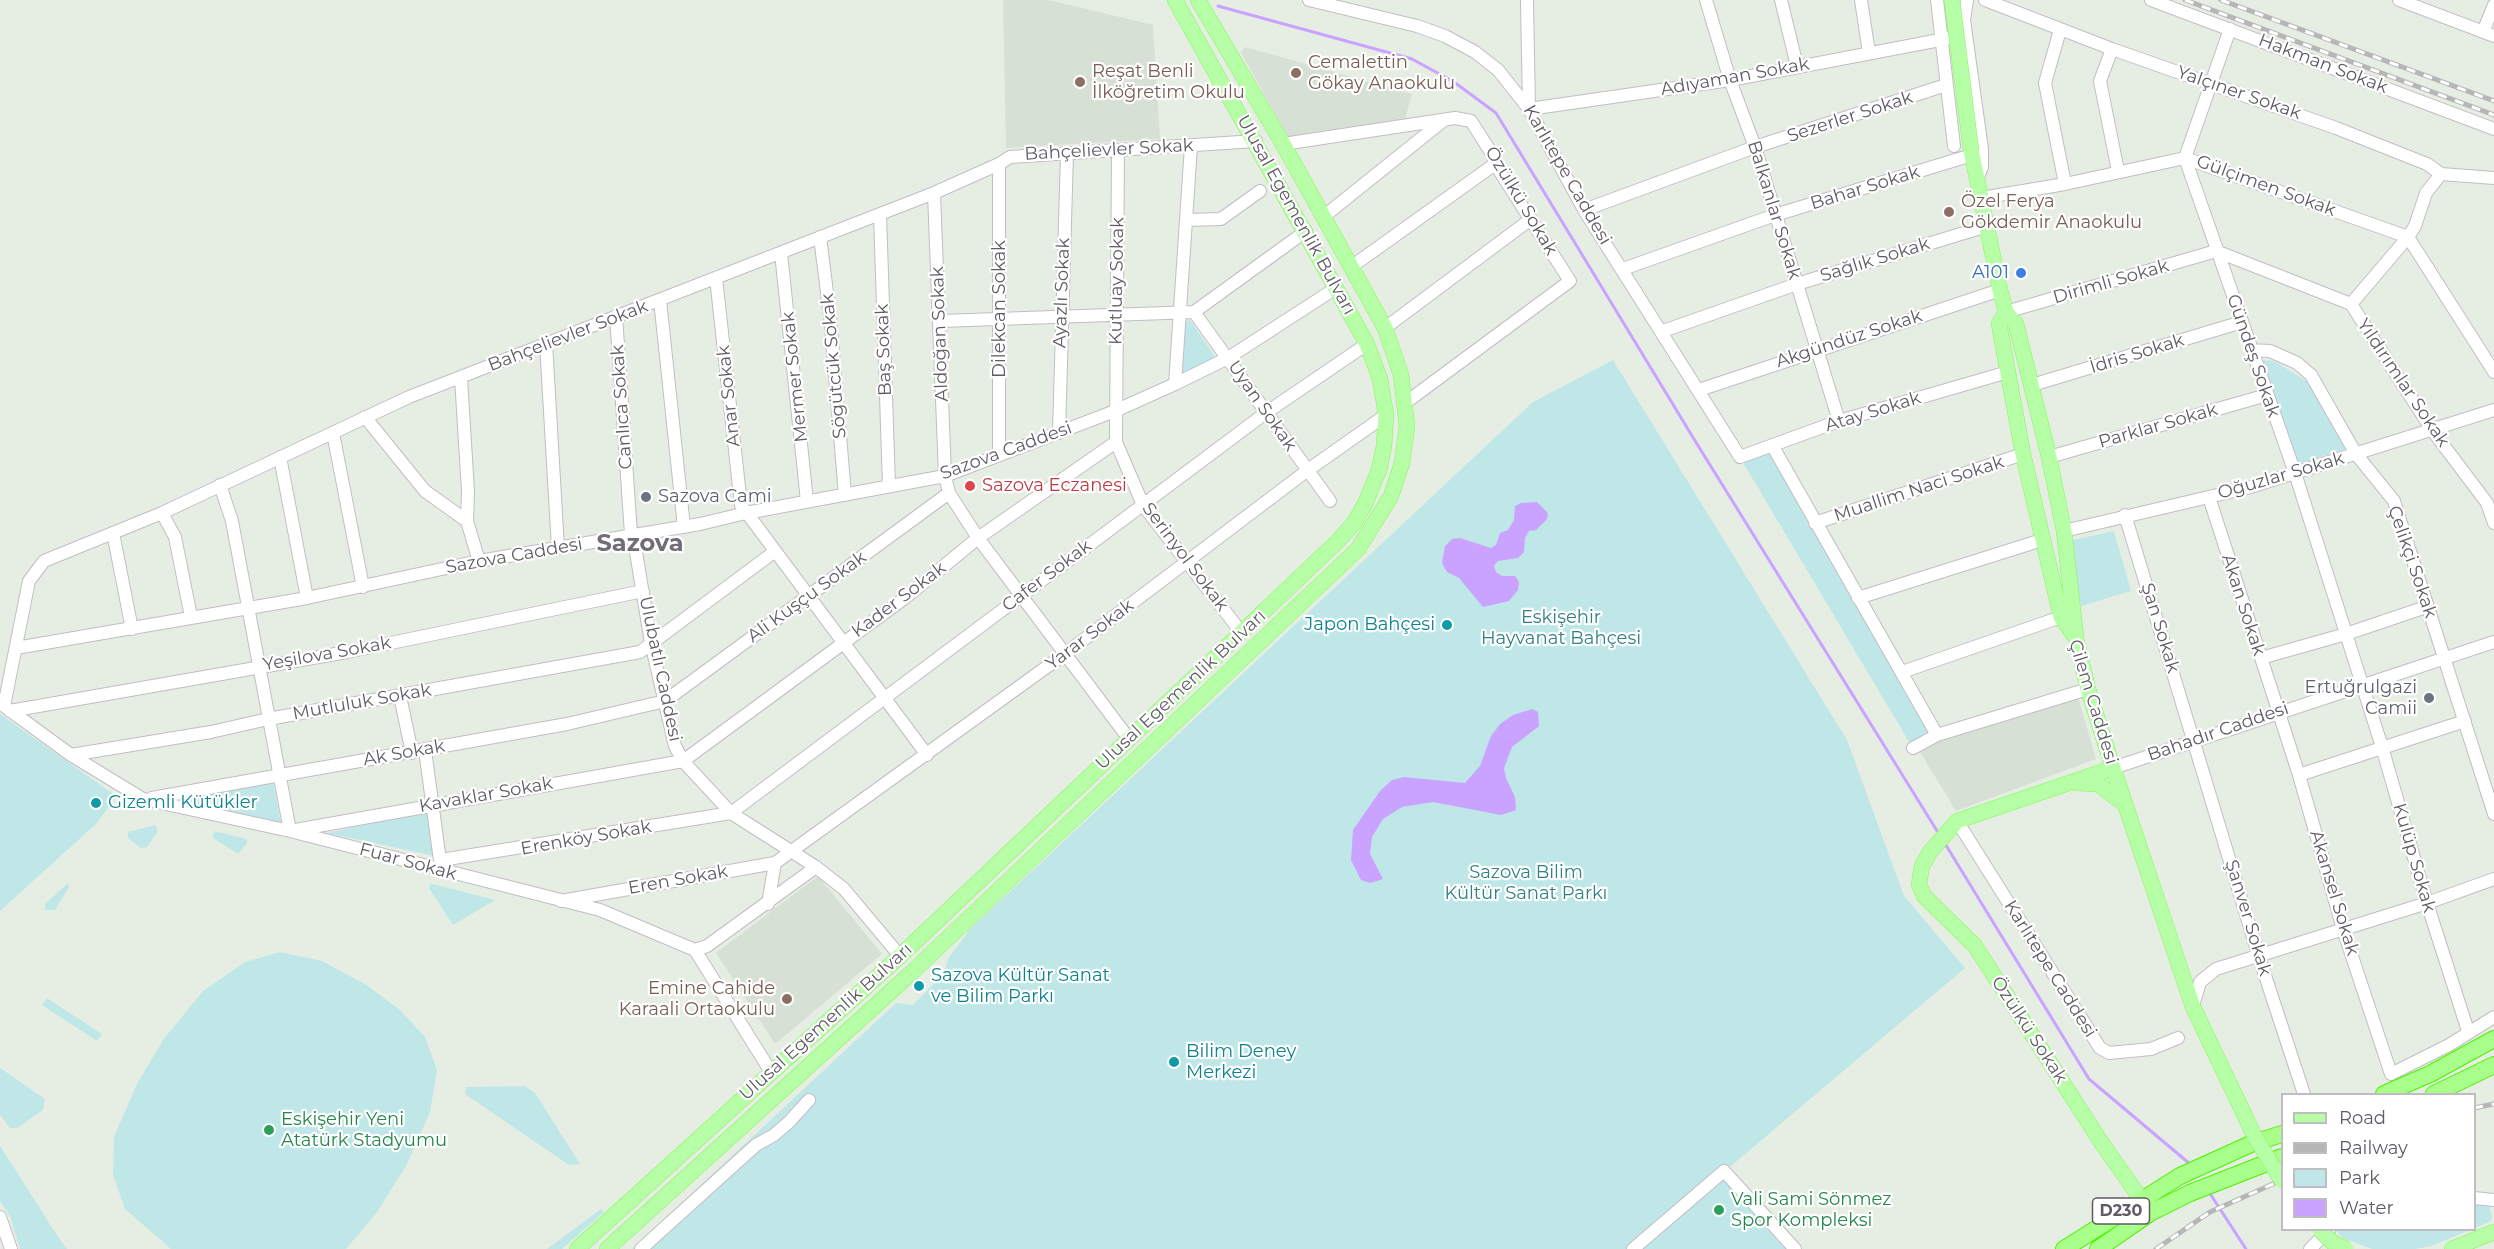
<!DOCTYPE html>
<meta charset="utf-8">
<style>
body{margin:0}
#map{position:relative;width:2494px;height:1249px;overflow:hidden;background:#e6eee3;font-family:Montserrat,sans-serif}
canvas{display:block}
.legend{position:absolute;left:2281px;top:1093px;width:195px;height:138px;box-sizing:border-box;background:#fff;border:2px solid #bfbdc1;margin:0;padding:8px 10px;list-style:none;font-size:18px;color:#605b64}
.legend li{display:flex;align-items:center;gap:12px;height:30px}
.legend b{width:30px;border:2px solid #bfbdc1}
</style>
<div id="map">
<canvas width="2494" height="1249"></canvas>
<ul class="legend">
<li><b style="height:8px;background:#b6ffa7"></b>Road</li>
<li><b style="height:8px;background:#b7b6b7"></b>Railway</li>
<li><b style="height:16px;background:#bfe7e7"></b>Park</li>
<li><b style="height:16px;background:#caa2ff"></b>Water</li>
</ul>
</div>
<script>
const g = document.querySelector('canvas').getContext('2d');
g.lineJoin = 'round';
function paint(path, color) { g.fillStyle = color; g.fill(path, 'evenodd'); }
const poly = rows => new Path2D(rows.map(r => 'M' + r).join(''));
function stroke(path, color, width, dash) { g.strokeStyle = color; g.lineWidth = width; g.lineCap = dash ? 'butt' : 'round'; g.setLineDash(dash || []); g.stroke(path); }
function label(font, color, halo, rows, align = 'center') {
  g.font = font + ' Montserrat,sans-serif'; g.lineWidth = 4.5; g.setLineDash([]); g.textBaseline = 'middle'; g.strokeStyle = halo; g.fillStyle = color; for (const [text, x, y, turn = 0] of rows) {
    g.save(); g.translate(x, y); g.rotate((+turn || 0) * Math.PI / 180); g.textAlign = isNaN(turn) ? turn : align; if (halo) g.strokeText(text, 0, 0); g.fillText(text, 0, 0); g.restore();
  }
}
const education = poly([
 [1003,0,1049,0,1153,25,1160,139,1006,148],
 [1245,47,1412,94,1405,119,1289,139,1241,53],
 [2078,697,2096,759,1956,811,1919,750,1940,738],
 [818,876,882,954,775,1044,716,953]
]);
const green = poly([
 [1190,320,1216,358,1182,375,1184,322],
 [1613,360,1847,740,1904,896,1965,968,1725,1171,1795,1249,632,1249,896,1003,913,1005,944,973,948,959,970,929,1533,402],
 [2261,360,2274,361,2308,382,2345,449,2297,465],
 [1770,450,1932,733,1911,745,1742,461],
 [2114,531,2131,591,2081,606,2069,541],
 [0,714,116,796,97,823,0,911],
 [273,781,281,824,182,801],
 [430,811,435,856,327,833],
 [155,825,158,831,147,847,141,848,128,838,128,832],
 [214,831,247,839,247,843,238,854,213,838],
 [68,883,69,887,55,910,45,910,45,904],
 [431,884,433,884,495,900,453,925,429,888],
 [280,952,322,961,368,986,400,1010,425,1037,437,1070,430,1112,407,1164,378,1211,346,1249,171,1249,125,1209,113,1175,114,1137,137,1084,163,1040,203,991,245,962],
 [47,998,102,1034,97,1041,42,1005],
 [0,1068,45,1099,43,1110,17,1128,10,1128,0,1115],
 [525,1086,535,1093,580,1164,569,1165,465,1094,466,1087],
 [0,1146,57,1235,67,1249,20,1249,10,1216,0,1201],
 [2475,1205,2489,1206,2492,1217,2491,1221,2475,1228],
 [601,1209,604,1212,562,1249,547,1249],
 [2336,1230,2470,1230,2431,1246,2415,1249,2372,1249,2343,1238]
]);
const water = poly([
 [1537,502,1548,513,1547,519,1536,530,1529,531,1525,538,1524,552,1518,558,1498,561,1494,566,1496,572,1502,576,1515,576,1519,582,1518,590,1509,601,1483,607,1459,578,1447,572,1442,563,1445,546,1452,539,1460,538,1491,548,1496,545,1500,533,1508,530,1514,520,1515,506,1521,503],
 [1532,709,1538,712,1539,726,1512,747,1504,768,1506,778,1515,797,1516,810,1501,815,1433,802,1402,807,1383,819,1372,837,1370,854,1383,879,1370,883,1361,880,1351,860,1353,830,1380,791,1392,780,1404,777,1465,783,1480,766,1491,736,1500,724,1513,715]
]);
const stream = poly([
 [1218,6,1412,59,1454,82,1496,113,1697,444,1939,834],
 [1944,842,2089,1079,2190,1164],
 [2209,1192,2246,1249]
]);
const minor = poly([
 [1309,0,1417,26,1445,36,1475,52,1498,70,1529,109,1584,210,1740,457,1839,421,2008,372],
 [1527,0,1529,109],
 [1706,0,1730,80,1755,147,1839,421],
 [1781,0,1797,66],
 [1861,0,1869,53],
 [1937,0,1954,146],
 [1967,0,1964,20,1982,149,1982,167,1977,179],
 [1985,0,2112,49,2336,128,2427,164,2441,174,2494,178],
 [2151,0,2494,129],
 [2399,0,2494,36],
 [2230,29,2185,158,2295,473,2382,747,2427,903,2468,1031],
 [2060,30,2045,83,2065,184],
 [2483,32,2494,5],
 [2112,49,2100,81,2118,171],
 [1529,109,1730,80,1966,35],
 [1283,144,1455,118,1471,121,1492,154,1495,164,1570,281,1405,403],
 [1118,151,1116,442,1143,505,1241,632],
 [934,193,945,476,949,493,978,538,1129,739],
 [1981,198,2065,184,2185,158,2408,237,2494,372],
 [1584,210,1755,147,1946,85],
 [880,214,889,486],
 [1323,217,1444,120],
 [1187,220,1221,219,1260,191],
 [820,237,830,316,845,495],
 [781,253,807,501],
 [1351,267,1495,164],
 [1623,269,1775,215,1972,155],
 [716,278,741,505,927,755],
 [660,300,684,527],
 [2351,304,2408,237,2415,226,2426,193,2441,174],
 [1194,312,1330,501],
 [2006,312,2216,251,2351,304,2432,430,2487,503,2494,523],
 [616,316,631,534,635,546,651,643,675,746,683,761,731,813,816,867,844,889,900,956],
 [941,321,1194,312,1306,231],
 [1385,328,1531,219],
 [1663,331,1797,284,1987,226],
 [546,343,558,548],
 [2251,350,2270,351,2297,363,2311,375,2356,454,2394,501,2494,814],
 [461,378,468,491,467,521,479,561],
 [1175,384,1191,146],
 [2032,385,2242,322],
 [1699,390,2000,290],
 [365,417,425,491,467,521],
 [333,433,363,587],
 [1059,433,1067,153],
 [1772,445,1937,735],
 [999,454,999,164],
 [280,457,307,598],
 [2049,457,2267,395],
 [220,485,232,521,290,831,683,761,906,597,978,538,1116,442],
 [2209,497,2299,775,2343,929,2391,1074,2449,1045,2494,1017],
 [162,513,175,537,191,617],
 [2125,515,2258,954,2304,1094],
 [1815,523,2023,454],
 [2064,531,2247,488,2494,410],
 [113,533,132,629],
 [1858,598,2042,540],
 [16,648,307,598,479,561,700,524,746,513,945,476,1115,411,1175,384,1228,358,1336,288],
 [2261,658,2346,634,2426,607],
 [1902,672,2061,617],
 [400,696,412,753],
 [0,703,71,755,143,799,290,831,600,910,695,950,771,1072],
 [4,706,29,581,44,561,162,513,409,397,934,193,999,164,1010,157,1256,141],
 [10,711,347,652,643,591],
 [1913,748,1937,735,2088,689],
 [425,750,441,868],
 [71,755,211,732,268,719,640,652,774,552],
 [2113,768,2494,642],
 [2299,775,2465,721],
 [152,798,567,724,665,701,949,493],
 [1957,821,2100,1048,2109,1053,2151,1049,2178,1038],
 [441,860,731,813,1267,412,1367,344],
 [561,901,775,863,1066,653,1308,470,1386,415],
 [768,904,775,863],
 [695,950,707,946,816,867],
 [2193,1006,2200,982,2216,969,2427,903,2494,879],
 [2474,1198,2494,1200],
 [0,1217,11,1249],
 [641,1249,756,1145,774,1135,789,1122,809,1100],
 [1633,1249,1724,1171,1795,1249],
 [2310,1249,2329,1230]
]);
const major = poly([
 [1971,150,2000,290,2006,312,2016,324,2049,457,2064,531,2076,637],
 [2006,312,1999,324,2023,454,2061,617,2076,638,2088,689,2113,768,2193,1007,2255,1137],
 [2113,768,1957,821,1930,852,1922,866,1919,884,1924,896,1975,946,2101,1142,2148,1209],
 [2077,783,2098,784,2124,804],
 [577,1249,900,956,1337,542,1354,523,1365,504,1379,470,1384,446,1386,415,1380,379,1367,344,1175,0],
 [607,1249,909,975,1358,549,1391,496,1402,463,1407,426,1401,375,1385,328,1283,144,1198,0],
 [2452,1249,2494,1232]
]);
const highway = poly([
 [2384,1094,2430,1074,2494,1039],
 [2434,1094,2494,1065],
 [2064,1249,2180,1176,2253,1143,2282,1134],
 [2098,1249,2150,1213,2190,1193,2282,1157]
]);
const rail = poly([
 [2185,0,2494,115],
 [2221,0,2494,101],
 [2474,1108,2494,1104],
 [2156,1249,2210,1212,2282,1180]
]);
const majorBridge = poly([
 [1952,0,1971,150],
 [2255,1137,2282,1181],
 [2320,1230,2332,1242,2346,1249]
]);
const markers = [
 [1296,73,6,"#8d6e63"],
 [1080,82,6,"#8d6e63"],
 [1949,212,6,"#8d6e63"],
 [2021,273,6,"#3f7fe0"],
 [970,486,6,"#e0444e"],
 [646,497,6,"#6b7280"],
 [1447,625,6,"#0f9aa8"],
 [2429,698,6,"#6b7280"],
 [96,803,6,"#0f9aa8"],
 [919,986,6,"#0f9aa8"],
 [787,999,6,"#8d6e63"],
 [1174,1062,6,"#0f9aa8"],
 [269,1130,6,"#2e9e5b"],
 [1719,1210,6,"#2e9e5b"]
];
const shields = [
 [2121,1211,57]
];
const shieldNames = [
 ["D230",2121,1211]
];
const educationNames = [
 ["Cemalettin",1308,63],
 ["Gökay Anaokulu",1308,84],
 ["Reşat Benli",1092,72],
 ["İlköğretim Okulu",1092,93],
 ["Özel Ferya",1961,202],
 ["Gökdemir Anaokulu",1961,223],
 ["Emine Cahide",775,989,"right"],
 ["Karaali Ortaokulu",775,1010,"right"]
];
const streetNames = [
 ["Hakman Sokak",2323,64,21],
 ["Adıyaman Sokak",1735,77,-10],
 ["Yalçıner Sokak",2239,93,19],
 ["Sezerler Sokak",1850,117,-18],
 ["Bahçelievler Sokak",1109,150,-3],
 ["Karlıtepe Caddesi",1567,175,60],
 ["Gülçimen Sokak",2266,186,20],
 ["Bahar Sokak",1865,188,-17],
 ["Özülkü Sokak",1521,201,59],
 ["Balkanlar Sokak",1774,210,73],
 ["Ulusal Egemenlik Bulvarı",1296,215,61],
 ["Sağlık Sokak",1875,260,-17],
 ["Kutluay Sokak",1117,281,-89],
 ["Dirimli Sokak",2111,282,-16],
 ["Ayazlı Sokak",1062,293,-88],
 ["Dilekcan Sokak",1000,309,-90],
 ["Aldoğan Sokak",940,334,-92],
 ["Bahçelievler Sokak",568,336,-21],
 ["Akgündüz Sokak",1849,339,-18],
 ["Baş Sokak",884,350,-92],
 ["İdris Sokak",2137,354,-17],
 ["Gündeş Sokak",2253,356,71],
 ["Sögütcük Sokak",834,366,-95],
 ["Mermer Sokak",795,377,-96],
 ["Yıldırımlar Sokak",2403,383,56],
 ["Anar Sokak",729,396,-96],
 ["Uyan Sokak",1262,406,55],
 ["Canlıca Sokak",622,407,-94],
 ["Atay Sokak",1873,412,-17],
 ["Parklar Sokak",2158,426,-16],
 ["Sazova Caddesi",1006,451,-20],
 ["Oğuzlar Sokak",2281,476,-16],
 ["Muallim Naci Sokak",1919,489,-18],
 ["Sazova Caddesi",514,556,-10],
 ["Serinyol Sokak",1185,557,53],
 ["Çelikçi Sokak",2412,562,71],
 ["Cafer Sokak",1047,576,-37],
 ["Ali Kuşçu Sokak",807,597,-36],
 ["Kader Sokak",899,600,-37],
 ["Akan Sokak",2243,605,72],
 ["Şan Sokak",2160,628,73],
 ["Yarar Sokak",1090,635,-37],
 ["Yeşilova Sokak",327,654,-10],
 ["Ulubatlı Caddesi",660,669,78],
 ["Ulusal Egemenlik Bulvarı",1181,690,-43],
 ["Mutluluk Sokak",362,702,-10],
 ["Çilem Caddesi",2093,702,73],
 ["Bahadır Caddesi",2218,732,-19],
 ["Ak Sokak",404,753,-10],
 ["Kavaklar Sokak",486,795,-10],
 ["Erenköy Sokak",586,838,-10],
 ["Kulüp Sokak",2414,858,74],
 ["Fuar Sokak",408,862,15],
 ["Eren Sokak",678,880,-10],
 ["Akansel Sokak",2334,893,73],
 ["Şanver Sokak",2248,918,73],
 ["Karlıtepe Caddesi",2050,969,58],
 ["Ulusal Egemenlik Bulvarı",826,1022,-42],
 ["Özülkü Sokak",2029,1030,57]
];
const shopNames = [
 ["A101",2009,273]
];
const healthNames = [
 ["Sazova Eczanesi",982,486]
];
const worshipNames = [
 ["Sazova Cami",658,497],
 ["Ertuğrulgazi",2417,688,"right"],
 ["Camii",2417,709,"right"]
];
const parkNames = [
 ["Eskişehir",1561,618],
 ["Hayvanat Bahçesi",1561,639],
 ["Sazova Bilim",1526,873],
 ["Kültür Sanat Parkı",1526,894]
];
const cultureNames = [
 ["Japon Bahçesi",1435,625,"right"],
 ["Gizemli Kütükler",108,803],
 ["Sazova Kültür Sanat",931,976],
 ["ve Bilim Parkı",931,997],
 ["Bilim Deney",1186,1052],
 ["Merkezi",1186,1073]
];
const leisureNames = [
 ["Eskişehir Yeni",281,1120],
 ["Atatürk Stadyumu",281,1141],
 ["Vali Sami Sönmez",1731,1200],
 ["Spor Kompleksi",1731,1221]
];
const districtNames = [
 ["Sazova",640,544]
];
paint(education, '#d7e0d4');
paint(green, '#bfe7e7');
paint(water, '#caa2ff');
stroke(stream, '#caa2ff', 3);
stroke(minor, '#c2bdc5', 14);
stroke(major, '#83f555', 16);
stroke(highway, '#4df100', 18);
stroke(minor, '#fff', 12);
stroke(major, '#b6ffa7', 15);
stroke(highway, '#a8ff89', 16);
stroke(rail, '#b7b6b7', 5);
stroke(rail, '#fff', 3, [9]);
stroke(majorBridge, '#83f555', 16, []);
stroke(majorBridge, '#b6ffa7', 15);
for (const [x, y, r, color] of markers) { const dot = new Path2D(); dot.arc(x, y, r, 0, 2 * Math.PI); g.fillStyle = color; g.fill(dot); stroke(dot, '#fff', 2); }
for (const [x, y, w] of shields) { const box = new Path2D(); box.roundRect(x - w / 2, y - 13, w, 26, 4.5); g.fillStyle = '#fff'; g.fill(box); stroke(box, '#605b64', 1.5); }
label('bold 16px', '#605b64', null, shieldNames);
label('18px', '#785e54', '#fff', educationNames, 'left');
label('18px', '#605b64', '#fff', streetNames);
label('18px', '#366cbe', '#fff', shopNames, 'right');
label('18px', '#be3a42', '#fff', healthNames, 'left');
label('18px', '#5b616d', '#fff', worshipNames, 'left');
label('18px', '#328185', '#fff', parkNames);
label('18px', '#0d838f', '#fff', cultureNames, 'left');
label('18px', '#27864d', '#fff', leisureNames, 'left');
label('bold 24px', '#716c76', '#fff', districtNames);
</script>
